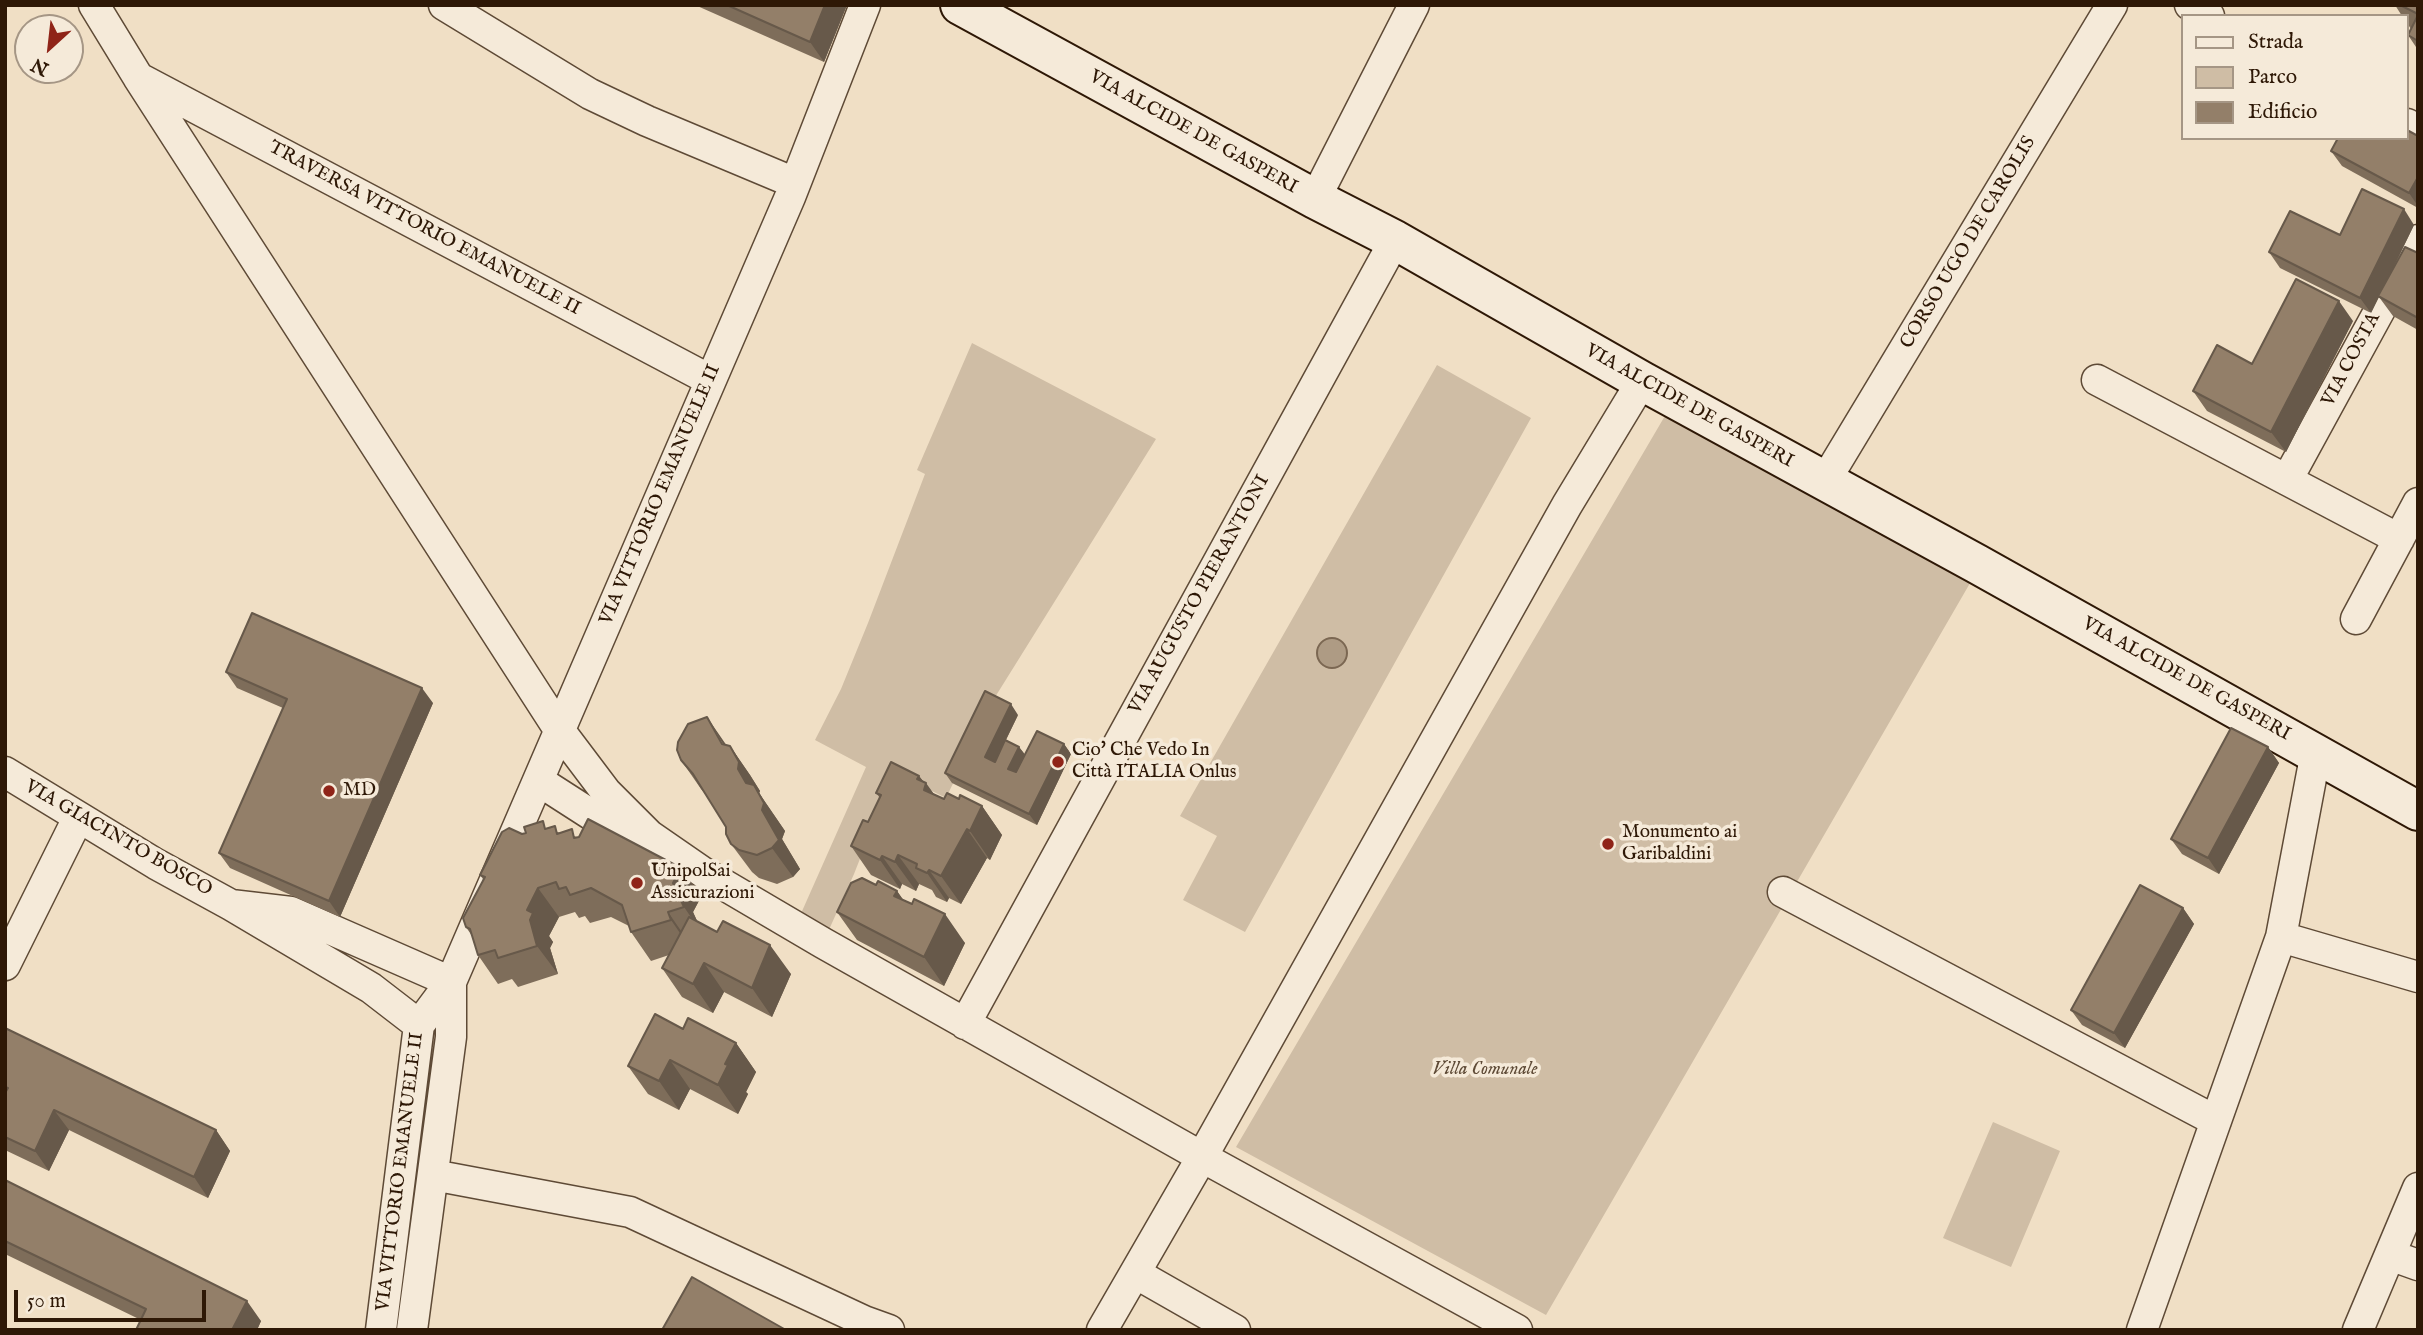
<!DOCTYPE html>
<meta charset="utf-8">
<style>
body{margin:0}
#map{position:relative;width:2423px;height:1335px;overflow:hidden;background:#f0dfc5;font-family:"IM FELL English",serif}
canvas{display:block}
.frame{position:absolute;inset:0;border:7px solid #2e1806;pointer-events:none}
.legend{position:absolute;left:2181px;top:14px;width:228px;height:126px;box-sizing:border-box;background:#f5ead9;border:2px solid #a59685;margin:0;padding:9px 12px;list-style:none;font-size:21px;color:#2e1806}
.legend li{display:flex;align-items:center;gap:14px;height:35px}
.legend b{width:35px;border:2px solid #a59685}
.north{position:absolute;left:14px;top:14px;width:70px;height:70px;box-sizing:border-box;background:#f5ead9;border:2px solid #a59685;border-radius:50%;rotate:207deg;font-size:19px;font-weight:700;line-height:28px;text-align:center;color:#2e1806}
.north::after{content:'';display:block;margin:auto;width:24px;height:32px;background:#8f2418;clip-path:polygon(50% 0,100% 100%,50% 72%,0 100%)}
.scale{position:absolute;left:14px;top:1290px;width:192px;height:32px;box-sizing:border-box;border:4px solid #2e1806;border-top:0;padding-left:9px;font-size:21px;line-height:24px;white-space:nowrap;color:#2e1806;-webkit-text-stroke:5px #f5ead9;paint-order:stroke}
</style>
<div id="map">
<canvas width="2423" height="1335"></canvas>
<div class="frame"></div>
<ul class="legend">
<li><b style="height:9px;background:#f5ead9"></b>Strada</li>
<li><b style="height:19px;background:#cfbda5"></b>Parco</li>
<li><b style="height:19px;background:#937f69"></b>Edificio</li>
</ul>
<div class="north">N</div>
<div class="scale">50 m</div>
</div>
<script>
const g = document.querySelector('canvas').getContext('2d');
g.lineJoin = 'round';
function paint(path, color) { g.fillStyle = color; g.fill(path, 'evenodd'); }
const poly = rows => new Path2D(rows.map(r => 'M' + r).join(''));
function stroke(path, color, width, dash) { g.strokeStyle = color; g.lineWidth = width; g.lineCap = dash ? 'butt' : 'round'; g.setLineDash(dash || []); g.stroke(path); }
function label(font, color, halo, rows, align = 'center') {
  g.font = font + ' "IM FELL English",serif'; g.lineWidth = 7; g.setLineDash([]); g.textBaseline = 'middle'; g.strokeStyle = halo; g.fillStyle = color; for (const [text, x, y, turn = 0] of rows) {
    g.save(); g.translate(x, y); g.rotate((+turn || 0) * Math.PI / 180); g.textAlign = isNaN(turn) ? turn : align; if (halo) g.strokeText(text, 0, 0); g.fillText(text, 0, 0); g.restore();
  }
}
const green = poly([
 [972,343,1156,439,992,702,946,798,894,772,854,874,823,943,795,927,866,767,815,740,841,689,868,623,925,474,917,470],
 [1437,365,1531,418,1245,932,1183,900,1217,836,1180,816],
 [1669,409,1973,578,1546,1315,1236,1147],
 [1993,1122,2060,1151,2011,1267,1943,1238]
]);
const water = poly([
 '1317 653a15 15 0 1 1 30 0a15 15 0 1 1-30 0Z'
]);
const minor = poly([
 [94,5,138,77,560,731,606,792,649,835,704,873,823,943,1202,1157,1517,1330],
 [444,5,590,94,647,121,795,183],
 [2190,5,2209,16],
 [141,79,710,380],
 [2407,124,2418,130],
 [1315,199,1414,5],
 [2097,380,2399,539],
 [2287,480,2418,240],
 [1825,481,2112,5],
 [2356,619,2418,503],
 [5,772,156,864,231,905,371,988,419,1025],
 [539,781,651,853],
 [1783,892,2216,1121],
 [231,905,291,912,451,982,451,1037,412,1330],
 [2281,937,2418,977],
 [5,965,78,818],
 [965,1024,1395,240],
 [433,1175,630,1212,864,1321,889,1330],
 [2390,1255,2418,1265],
 [1135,1273,1235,1330],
 [381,1330,419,1025,451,982,790,197,865,5],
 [1102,1330,1202,1157,1567,505,1642,381],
 [2142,1330,2281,937,2316,752],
 [2358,1330,2418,1188]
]);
const secondary = poly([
 [960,5,1315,199,1395,240,1642,381,1977,564,2418,811]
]);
const wall = poly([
 [695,5,847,5,824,62],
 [2395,5,2418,5,2418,50,2408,35,2411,29,2407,23,2407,16,2402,16],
 [2418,136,2418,208,2342,166,2331,151],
 [2414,225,2388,279,2418,253,2418,330,2393,316,2379,297,2371,313,2280,268,2269,252,2340,235],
 [2353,321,2286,452,2207,411,2193,391],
 [226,672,433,703,340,917,230,868,219,853,283,708,237,688],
 [1018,715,1006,740,1019,747,1025,755,1064,744,1071,754,1037,825,952,783,945,773],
 [726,745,730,746,750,775,760,791,759,793,785,831,782,839,800,869,793,877,777,884,759,878,752,872,731,844,726,827,707,796,701,789,681,760],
 [2268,747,2279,763,2219,874,2182,854,2171,839],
 [919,776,934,795,944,799,959,799,982,806,1002,835,990,860,987,858,961,904,949,898,947,902,936,897,932,890,919,884,916,891,902,884,900,889,871,875,851,846,868,822,880,798,876,793],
 [548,828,560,833,577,837,681,868,701,897,693,912,697,921,791,974,772,1017,724,992,713,1013,682,997,662,968,669,955,651,961,631,932,629,926,611,917,590,923,585,916,579,918,575,912,559,917,549,936,553,942,550,948,558,974,518,987,512,979,498,984,478,955,472,936,466,927,483,879,480,875,522,834],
 [876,885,897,891,903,900,965,943,944,986,857,940,837,912],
 [2183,908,2194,924,2125,1048,2082,1025,2071,1010],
 [5,1028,216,1130,230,1151,208,1198,69,1130,49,1171,5,1150],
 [683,1029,736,1043,756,1072,746,1092,748,1094,738,1114,690,1089,679,1110,648,1094,628,1066],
 [5,1180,261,1321,257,1330,136,1330,141,1320,5,1254]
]);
const shadedWall = poly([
 [825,5,847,5,824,62,810,42],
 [2418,177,2418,206,2409,193],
 [2404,209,2414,225,2371,313,2360,298],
 [2339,301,2353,321,2286,452,2271,432],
 [422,688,433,703,340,917,329,901],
 [1011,704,1018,715,992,768,985,757],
 [707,717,727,746,730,746,750,775,760,791,759,793,785,831,782,839,800,869,793,877,772,848,746,783],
 [1064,744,1071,754,1037,825,1029,814],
 [1019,747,1027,757,1016,779,1008,769],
 [2268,747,2279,763,2219,874,2208,858],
 [919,776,926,785,926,783,947,812,924,790,917,779],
 [982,806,1002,835,990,860,970,831],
 [967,829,987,858,961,904,941,876],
 [898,855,919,884,916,891,895,862],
 [882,856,902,884,900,889,880,860],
 [681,868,701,897,693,912,704,936,684,907,673,883],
 [929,870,949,898,947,902,927,873],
 [538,888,559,917,549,936,553,942,550,948,558,974,537,946,527,910],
 [897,891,917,919,894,896],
 [2183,908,2194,924,2125,1048,2114,1033],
 [668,912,688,941,691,949,671,920],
 [945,914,965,943,944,986,924,957],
 [770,945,791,974,772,1017,752,988],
 [704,963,724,992,713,1013,693,984],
 [736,1043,756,1072,746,1092,748,1094,738,1114,718,1085,725,1064],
 [670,1060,690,1089,679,1110,659,1081],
 [54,1110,69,1130,49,1171,35,1151],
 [216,1130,230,1151,208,1198,194,1177],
 [247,1301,261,1321,257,1330,232,1330]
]);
const building = poly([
 [727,5,825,5,810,42,727,5],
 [2400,5,2418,5,2418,14,2400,5],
 [2418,15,2418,41,2408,35,2418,15],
 [2407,130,2418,136,2418,177,2409,193,2331,151,2338,138,2407,138,2407,130],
 [2362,189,2404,209,2360,298,2269,252,2290,211,2340,235,2362,189],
 [2405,247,2418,253,2418,318,2378,296,2405,247],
 [2296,279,2339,301,2271,432,2193,391,2217,345,2252,364,2296,279],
 [252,613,422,688,329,901,219,853,287,699,226,672,252,613],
 [985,691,1011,704,985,757,995,762,1005,740,1019,747,1008,769,1016,772,1037,731,1064,744,1029,814,945,773,985,691],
 [707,717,722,744,730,746,739,762,738,769,746,783,754,785,764,803,762,810,779,840,772,848,757,855,739,850,731,844,726,834,726,827,693,774,681,760,677,750,678,742,688,724,707,717],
 [2231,728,2268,747,2208,858,2171,839,2231,728],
 [891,762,919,776,917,779,926,783,924,790,944,799,947,793,959,799,960,795,982,806,970,831,967,829,941,876,929,870,927,873,916,868,917,864,898,855,895,862,882,856,880,860,851,846,863,820,868,822,881,795,876,793,891,762],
 [588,819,681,868,673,883,684,907,668,912,671,920,631,932,622,905,591,888,570,895,566,887,559,889,556,882,538,888,527,910,533,913,530,920,537,946,498,958,495,950,478,955,470,929,466,927,463,918,485,877,480,875,502,832,509,828,522,834,526,833,524,827,543,821,545,829,555,826,557,834,572,829,574,838,579,837,588,819],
 [862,878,876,885,878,881,897,891,894,896,912,904,914,899,945,914,924,957,837,912,851,883,862,878],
 [2140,885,2183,908,2114,1033,2071,1010,2140,885],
 [689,917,717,932,723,921,770,945,752,988,704,963,693,984,662,968,689,917],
 [655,1014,683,1029,688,1018,736,1043,725,1064,728,1065,718,1085,670,1060,659,1081,628,1066,655,1014],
 [5,1028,216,1130,194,1177,54,1110,35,1151,5,1137,5,1093,8,1088,5,1087,5,1028],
 [5,1180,247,1301,232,1330,136,1330,146,1309,5,1241,5,1180],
 [692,1277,786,1330,662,1330,692,1277]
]);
const markers = [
 [1058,762,7,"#8f2418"],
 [329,791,7,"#8f2418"],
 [1608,844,7,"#8f2418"],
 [637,883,7,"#8f2418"]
];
const streetNames = [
 ["VIA ALCIDE DE GASPERI",1193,133,29],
 ["TRAVERSA VITTORIO EMANUELE II",424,229,28],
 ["CORSO UGO DE CAROLIS",1969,243,-59],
 ["VIA COSTA",2352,360,-62],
 ["VIA ALCIDE DE GASPERI",1689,407,29],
 ["VIA VITTORIO EMANUELE II",661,495,-67],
 ["VIA AUGUSTO PIERANTONI",1200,595,-61],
 ["VIA ALCIDE DE GASPERI",2186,680,29],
 ["VIA GIACINTO BOSCO",118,839,30],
 ["VIA VITTORIO EMANUELE II",401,1172,-83]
];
const poiNames = [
 ["Cio' Che Vedo In",1072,751],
 ["Città ITALIA Onlus",1072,773],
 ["MD",343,791],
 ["Monumento ai",1622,833],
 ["Garibaldini",1622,855],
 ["UnipolSai",651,872],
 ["Assicurazioni",651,894]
];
const parkNames = [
 ["Villa Comunale",1485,1070]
];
paint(green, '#cfbda5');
paint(water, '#ae9b84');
stroke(water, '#7b6752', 2);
stroke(minor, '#5e4a36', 33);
stroke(secondary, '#2e1806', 42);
stroke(minor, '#f5ead9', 30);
stroke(secondary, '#f5ead9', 38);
paint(wall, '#7e6d5a');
paint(shadedWall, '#67594a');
paint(building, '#937f69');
stroke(building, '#67594a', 2);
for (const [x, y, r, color] of markers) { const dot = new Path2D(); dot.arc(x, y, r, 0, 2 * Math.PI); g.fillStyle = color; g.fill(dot); stroke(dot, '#f5ead9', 2.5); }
label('19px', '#2e1806', '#f5ead9', streetNames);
label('19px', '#2e1806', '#f5ead9', poiNames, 'left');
label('italic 19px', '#5e4a36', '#f5ead9', parkNames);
</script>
